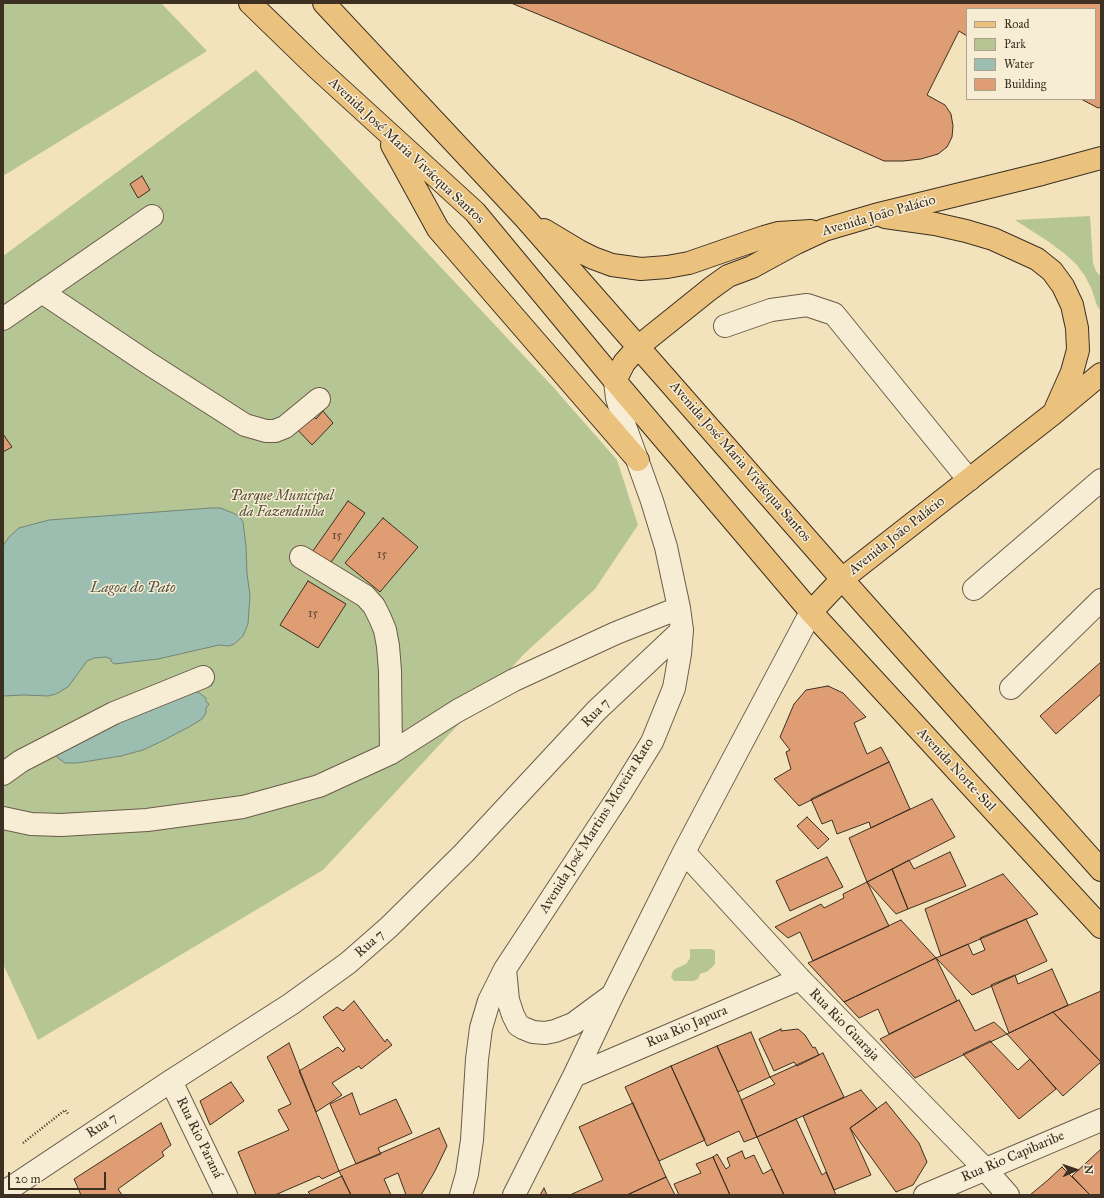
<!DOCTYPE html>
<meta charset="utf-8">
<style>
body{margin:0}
#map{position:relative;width:1104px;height:1198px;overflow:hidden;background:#f3e3bd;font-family:"IM FELL Great Primer",serif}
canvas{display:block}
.frame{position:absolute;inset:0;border:4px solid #3d2f21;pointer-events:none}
.legend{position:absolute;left:966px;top:8px;width:130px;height:92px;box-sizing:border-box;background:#f7edd4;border:1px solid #ada18c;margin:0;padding:5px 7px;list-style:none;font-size:12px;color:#3d2f21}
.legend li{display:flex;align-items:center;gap:8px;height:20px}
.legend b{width:20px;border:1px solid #ada18c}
.north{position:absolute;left:1056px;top:1150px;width:40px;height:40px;-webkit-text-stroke:3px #f7edd4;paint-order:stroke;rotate:88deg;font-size:11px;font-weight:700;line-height:16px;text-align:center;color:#3d2f21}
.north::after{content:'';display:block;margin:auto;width:14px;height:18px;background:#3d2f21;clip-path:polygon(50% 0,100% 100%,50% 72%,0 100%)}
.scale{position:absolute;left:8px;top:1172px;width:98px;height:18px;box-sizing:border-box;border:2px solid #3d2f21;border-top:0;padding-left:5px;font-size:12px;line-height:14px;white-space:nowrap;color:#3d2f21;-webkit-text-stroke:3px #f7edd4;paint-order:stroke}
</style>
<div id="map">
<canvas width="1104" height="1198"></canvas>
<div class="frame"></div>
<ul class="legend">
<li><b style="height:5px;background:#eac27e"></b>Road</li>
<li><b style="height:11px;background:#b6c594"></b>Park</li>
<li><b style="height:11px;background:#9bbeb0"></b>Water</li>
<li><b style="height:11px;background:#df9d73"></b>Building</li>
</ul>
<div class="north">N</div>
<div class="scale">20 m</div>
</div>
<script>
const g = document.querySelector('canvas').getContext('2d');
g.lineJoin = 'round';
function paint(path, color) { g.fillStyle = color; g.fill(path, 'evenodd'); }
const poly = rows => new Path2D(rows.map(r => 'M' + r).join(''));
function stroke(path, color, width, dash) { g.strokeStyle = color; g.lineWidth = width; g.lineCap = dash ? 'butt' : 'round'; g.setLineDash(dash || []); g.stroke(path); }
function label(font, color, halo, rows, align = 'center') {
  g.font = font + ' "IM FELL Great Primer",serif'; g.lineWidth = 3; g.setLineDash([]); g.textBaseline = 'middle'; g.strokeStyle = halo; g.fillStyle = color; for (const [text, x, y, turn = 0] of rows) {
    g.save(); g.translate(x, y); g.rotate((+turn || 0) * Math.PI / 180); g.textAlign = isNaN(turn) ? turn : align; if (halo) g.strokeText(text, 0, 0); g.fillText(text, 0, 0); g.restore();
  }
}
const green = poly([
 [3,3,161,3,207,51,3,176],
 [256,70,554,388,617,460,638,525,595,589,524,654,323,870,38,1040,3,964,3,256],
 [1090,216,1093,263,1096,271,1101,277,1101,311,1097,306,1092,290,1085,276,1076,264,1065,254,1049,242,1015,220],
 [690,949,712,949,715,951,715,964,708,971,700,974,698,979,693,981,674,981,671,977,673,971,675,969,686,964,690,958]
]);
const water = poly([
 [211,508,220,508,233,513,240,517,243,522,246,546,247,574,250,595,248,624,243,636,234,644,229,646,219,645,158,659,114,664,111,661,111,659,106,657,94,658,87,661,68,687,56,694,48,696,24,695,3,696,3,546,9,537,19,528,49,520,211,508],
 [191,692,198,692,206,698,206,702,209,704,206,708,206,713,202,719,189,727,160,742,143,750,121,756,77,763,65,763,58,758,57,756,55,754,57,749,191,692]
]);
const building = poly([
 [511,3,1101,3,1101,107,1098,108,1081,99,1095,99,1095,9,967,9,967,36,959,31,927,95,945,105,951,114,953,126,952,137,947,147,938,154,921,159,903,161,884,161,793,120,511,3],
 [142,176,150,190,138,198,130,184,142,176],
 [323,411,333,423,312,445,294,426,309,412,316,419,323,411],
 [3,434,12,447,3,452,3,434],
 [348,501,365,513,325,571,308,558,348,501],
 [383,518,418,547,380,592,345,563,383,518],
 [308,581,346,604,318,648,280,625,308,581],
 [1101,662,1101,694,1056,734,1040,716,1101,662],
 [828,686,843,693,866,717,854,723,867,754,881,747,889,762,799,806,774,779,791,769,786,752,790,750,780,737,794,704,806,690,828,686],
 [889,762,910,809,871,828,869,822,837,834,832,820,822,824,811,799,889,762],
 [932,799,955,837,867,882,849,838,932,799],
 [807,817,829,839,818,849,797,826,807,817],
 [950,852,966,886,908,909,892,869,909,860,914,869,950,852],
 [827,857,843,887,790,911,776,881,827,857],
 [892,869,908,909,896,914,867,882,892,869],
 [1003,874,1038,914,941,956,925,909,1003,874],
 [867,882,889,926,813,961,800,932,788,938,775,927,821,904,824,908,844,898,843,894,867,882],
 [1026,919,1047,961,972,995,936,958,968,944,973,955,985,950,980,938,1026,919],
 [901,920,936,958,844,1002,808,963,901,920],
 [936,958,957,1001,889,1034,878,1009,859,1018,844,1002,936,958],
 [1052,969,1068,1005,1009,1033,991,985,1015,975,1018,984,1052,969],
 [1101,991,1101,1062,1053,1012,1101,991],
 [959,1000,975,1031,994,1022,1007,1034,915,1078,880,1039,959,1000],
 [354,1001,385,1042,387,1039,392,1045,361,1069,359,1066,332,1083,342,1095,316,1112,299,1071,338,1047,343,1052,345,1049,323,1017,337,1007,343,1011,354,1001],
 [1053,1012,1101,1062,1063,1096,1007,1034,1053,1012],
 [781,1029,781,1031,798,1029,805,1035,813,1048,815,1047,819,1055,797,1066,794,1062,774,1071,759,1039,781,1029],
 [751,1032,770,1077,738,1092,717,1046,751,1032],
 [990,1041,1018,1070,1030,1059,1056,1089,1019,1119,963,1054,990,1041],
 [289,1043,339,1171,322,1179,319,1176,275,1195,256,1195,238,1152,289,1130,278,1110,291,1104,267,1057,289,1043],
 [717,1046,738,1092,757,1137,744,1142,739,1131,707,1146,671,1066,717,1046],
 [823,1053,844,1097,757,1137,741,1100,775,1084,770,1077,823,1053],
 [671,1066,705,1140,659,1161,625,1087,671,1066],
 [231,1082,244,1101,210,1125,200,1101,231,1082],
 [861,1090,877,1109,850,1128,871,1175,834,1190,803,1116,861,1090],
 [352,1093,360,1115,396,1099,412,1133,378,1148,381,1154,356,1164,330,1104,352,1093],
 [886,1102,919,1143,927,1162,913,1185,896,1192,850,1128,886,1102],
 [633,1103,666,1177,627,1195,570,1195,603,1180,579,1127,633,1103],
 [796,1119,822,1175,826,1172,836,1195,784,1195,757,1137,796,1119],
 [161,1123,171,1145,162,1152,164,1156,118,1189,122,1195,81,1195,74,1179,161,1123],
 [439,1128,447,1146,435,1171,421,1195,406,1195,398,1173,384,1179,391,1195,351,1195,339,1171,439,1128],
 [1101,1149,1101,1195,1090,1195,1072,1176,1101,1149],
 [742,1151,745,1159,754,1155,763,1174,772,1169,784,1195,730,1195,713,1157,717,1154,726,1169,730,1166,727,1158,742,1151],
 [713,1157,730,1195,679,1195,674,1184,701,1173,696,1164,713,1157],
 [1062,1167,1090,1195,1030,1195,1048,1180,1062,1167],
 [342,1176,351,1195,307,1195,310,1194,308,1192,342,1176],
 [666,1177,675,1195,627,1195,666,1177],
 [544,1188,547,1195,540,1195,544,1188]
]);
const path = poly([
 [23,1143,65,1110,69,1115]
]);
const minor = poly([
 [42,292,148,363,245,425,266,431,275,431,285,427,319,399],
 [3,319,152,216],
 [725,326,771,310,807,305,834,314,969,480],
 [301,557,365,596,374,606,380,618,385,630,388,646,390,671,391,753],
 [974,589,1101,480],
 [1011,688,1101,600],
 [3,774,21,761,114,713,203,677],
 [3,818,31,824,61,825,147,820,243,807,319,786,391,753,457,711,514,680,616,633,679,608],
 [684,852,800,979,985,1169,1008,1195],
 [505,969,508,1000,513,1015,518,1025,523,1028,533,1032,545,1033,555,1031,573,1024,611,996],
 [574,1076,800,979],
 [171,1081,226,1195],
 [3,1193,171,1081,291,1004,348,963,389,927,464,853,597,710,682,630],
 [461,1195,467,1174,472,1140,477,1059,481,1028,489,1001,505,969,620,794,652,742,674,688,680,654,682,630,679,608,666,547,652,501,625,426,617,398,615,381],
 [514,1195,574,1076,612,996,684,852,811,612],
 [925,1195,1101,1120]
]);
const major = poly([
 [250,3,316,67,475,212,615,381,811,612,1101,927],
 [324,3,525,218,842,579,1101,870],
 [392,145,438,229,638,460],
 [885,217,935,224,966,231,993,239,1037,259,1052,271,1063,286,1072,305,1077,328,1078,350,1072,372,1056,408],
 [544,230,579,251,593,258,612,265,641,269,667,267,689,263,764,237,778,233,811,231],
 [615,381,624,363,639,346,710,289,728,276,752,267,796,243,824,230,875,215,1042,174,1101,158],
 [811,612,842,579,1054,413,1101,374]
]);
const numberNames = [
 ["15",337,536],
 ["15",382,555],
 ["15",313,614]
];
const streetNames = [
 ["Avenida José Maria Vivácqua Santos",406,151,43],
 ["Avenida João Palácio",879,216,-16],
 ["Avenida José Maria Vivácqua Santos",740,462,49],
 ["Avenida João Palácio",897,536,-38],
 ["Rua 7",596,713,-46],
 ["Avenida Norte-Sul",956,770,47],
 ["Avenida José Martins Moreira Rato",597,826,-58],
 ["Rua 7",370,944,-41],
 ["Rua Rio Guaraja",844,1025,46],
 ["Rua Rio Japura",687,1027,-23],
 ["Rua 7",102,1126,-33],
 ["Rua Rio Paraná",199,1138,64],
 ["Rua Rio Capibaribe",1013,1157,-23]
];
const parkNames = [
 ["Parque Municipal",282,497],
 ["da Fazendinha",282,513]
];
const waterNames = [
 ["Lagoa do Pato",133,588]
];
paint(green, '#b6c594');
paint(water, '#9bbeb0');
stroke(water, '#758577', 1);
paint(building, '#df9d73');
stroke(building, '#3d2f21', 1);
stroke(minor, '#6a5c48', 24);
stroke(major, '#3d2f21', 24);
stroke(path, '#3d2f21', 2.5, [1, 2]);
stroke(minor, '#f7edd4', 22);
stroke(major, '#eac27e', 22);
label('12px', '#664a36', null, numberNames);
label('14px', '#3d2f21', '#f7edd4', streetNames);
label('italic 14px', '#554d38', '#f7edd4', parkNames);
label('italic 15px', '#545345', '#f7edd4', waterNames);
</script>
